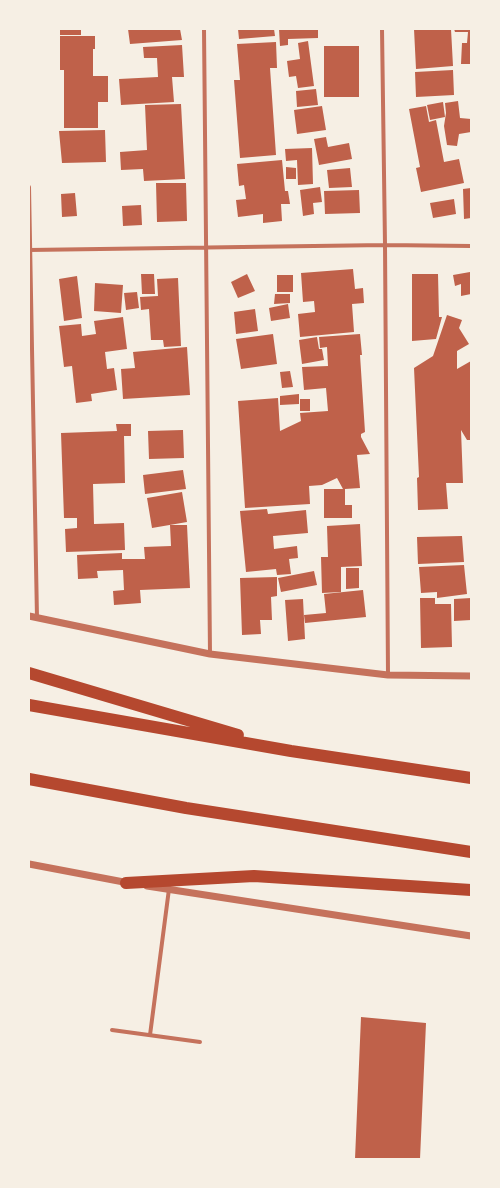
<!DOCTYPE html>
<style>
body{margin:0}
#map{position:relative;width:500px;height:1188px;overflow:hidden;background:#f6efe4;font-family:"Roboto Condensed",sans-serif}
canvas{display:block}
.frame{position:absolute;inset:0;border:30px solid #f6efe4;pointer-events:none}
</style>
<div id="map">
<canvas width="500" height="1188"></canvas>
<div class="frame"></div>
</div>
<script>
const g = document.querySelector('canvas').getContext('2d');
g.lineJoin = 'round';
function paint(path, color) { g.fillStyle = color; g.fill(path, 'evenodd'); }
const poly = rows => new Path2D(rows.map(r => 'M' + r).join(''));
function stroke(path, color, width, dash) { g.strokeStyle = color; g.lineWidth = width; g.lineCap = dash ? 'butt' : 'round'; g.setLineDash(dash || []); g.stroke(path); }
const building = poly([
 [60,29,81,29,81,35,60,35],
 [128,29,180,29,182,40,130,44],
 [238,29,274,29,275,36,239,39],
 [279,29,318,29,318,38,288,39,288,45,280,46],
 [414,29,451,29,453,66,416,69],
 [454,29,471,29,471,64,461,64,462,43,467,43,468,32,455,32],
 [60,36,95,36,95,49,93,49,93,76,108,76,108,102,98,102,98,128,64,128,64,70,60,70],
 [308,41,314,86,298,88,296,76,289,77,287,61,300,59,298,43],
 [276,42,277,68,270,68,276,155,240,158,234,80,240,80,237,44],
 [182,45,184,77,172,77,174,102,121,105,119,79,158,77,157,58,144,58,143,47],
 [324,46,359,46,359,97,324,97],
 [453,70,454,95,416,97,415,72],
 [316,89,318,105,297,107,296,91],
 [458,101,460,118,471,119,471,132,459,134,457,146,447,145,444,126,446,113,445,103],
 [443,102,445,117,430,120,427,105],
 [181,104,185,179,144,181,143,169,121,170,120,152,147,150,145,105],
 [322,106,326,130,297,134,294,110],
 [426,106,429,122,436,120,444,162,459,159,464,183,421,192,416,168,420,167,409,109],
 [105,130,106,162,62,163,59,131],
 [326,137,328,147,349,143,352,159,319,165,314,139],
 [312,148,313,184,298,185,297,160,286,161,285,149],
 [282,160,285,191,288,191,290,204,281,204,282,221,263,223,263,214,238,217,236,200,246,199,244,185,239,186,237,164],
 [286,167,296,168,296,179,286,179],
 [350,168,352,187,329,188,327,170],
 [156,183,186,183,187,221,157,222],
 [320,187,322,202,313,203,314,214,303,216,300,190],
 [471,188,471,218,464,219,463,189],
 [359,190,360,213,325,214,324,191],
 [75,193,77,216,62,217,61,194],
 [454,199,456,214,433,218,430,203],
 [141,205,142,225,123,226,122,206],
 [353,269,355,289,363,288,364,303,352,304,354,332,300,337,298,314,315,312,314,301,303,302,301,273],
 [470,272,471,294,461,296,461,284,455,286,453,275],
 [141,274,154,274,155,294,142,294],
 [247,274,255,291,238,298,231,282],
 [412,274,438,274,439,317,442,317,436,339,412,341],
 [277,275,293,275,293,292,277,292],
 [77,276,82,318,64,321,59,279],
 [178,278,181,346,164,347,163,340,151,340,149,309,141,310,140,297,158,296,157,279],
 [95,283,123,285,121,313,94,311],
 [137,292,139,308,126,310,124,293],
 [275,294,290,294,290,303,274,304],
 [288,304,290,318,271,321,269,308],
 [255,309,258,331,236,334,234,312],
 [447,315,462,320,459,328,469,344,457,351,457,369,471,361,471,440,467,440,461,430,463,483,446,483,448,509,418,510,417,478,419,477,414,368,433,356],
 [123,317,127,349,105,352,107,369,114,368,117,390,91,394,92,401,76,403,72,366,64,367,59,326,81,324,82,336,96,334,94,321],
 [273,334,277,364,241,369,236,339],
 [360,334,362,355,360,355,365,432,361,434,361,437,370,454,357,455,360,488,345,489,345,505,352,505,352,518,324,518,324,489,343,489,337,478,322,485,309,486,310,504,245,508,238,401,278,398,280,431,301,421,300,413,328,411,326,388,304,390,302,367,328,366,327,347,320,348,319,337],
 [317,337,319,349,322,349,324,360,302,364,299,340],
 [187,347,190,395,123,399,121,369,135,368,133,352],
 [290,371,293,387,282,388,280,372],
 [299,394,299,404,280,405,280,396],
 [300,399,310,399,310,411,300,411],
 [116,424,131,424,131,436,124,436,125,483,93,484,94,524,124,523,125,550,66,552,65,529,77,528,77,518,64,518,61,433,117,431],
 [183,430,184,458,149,459,148,431],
 [183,470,186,489,145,494,143,475],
 [182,492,187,522,152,528,147,498],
 [267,509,268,514,306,510,308,533,273,536,274,549,297,546,298,558,289,559,291,574,277,575,276,569,246,572,240,511],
 [360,524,362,566,341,567,341,592,322,593,321,557,328,557,327,526],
 [170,525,187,525,190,588,140,590,141,603,114,605,113,591,124,590,123,570,97,571,98,578,78,579,77,555,122,553,122,559,145,559,144,547,171,546],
 [462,536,464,562,418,564,417,537],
 [464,565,467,594,437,598,437,592,421,593,419,567],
 [346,568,359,568,359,588,346,589],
 [314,571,317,585,281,592,278,578],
 [277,577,277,596,271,597,272,620,260,620,261,634,242,635,240,578],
 [363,590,366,617,305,623,304,615,326,613,324,594],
 [420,598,435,598,435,604,451,604,452,647,421,648],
 [471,598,471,620,454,621,454,599],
 [303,599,305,639,288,641,285,600],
 [361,1017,426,1023,420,1159,355,1159]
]);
const minor = poly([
 [204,29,210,654],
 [382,29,385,245,388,675],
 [29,187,37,618],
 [29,250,385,245,471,246],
 [112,1030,200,1042],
 [150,1035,169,889]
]);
const tertiary = poly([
 [29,616,210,654,388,675,471,676],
 [29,864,129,883],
 [147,886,471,936]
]);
const motorway = poly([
 [29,673,238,735],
 [29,705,291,751,471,778],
 [29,779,186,808,471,852],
 [126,883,254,876,471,890]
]);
paint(building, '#bf614a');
stroke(minor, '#c5725c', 4);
stroke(tertiary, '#c5725c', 7);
stroke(motorway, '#b5482f', 12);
</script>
